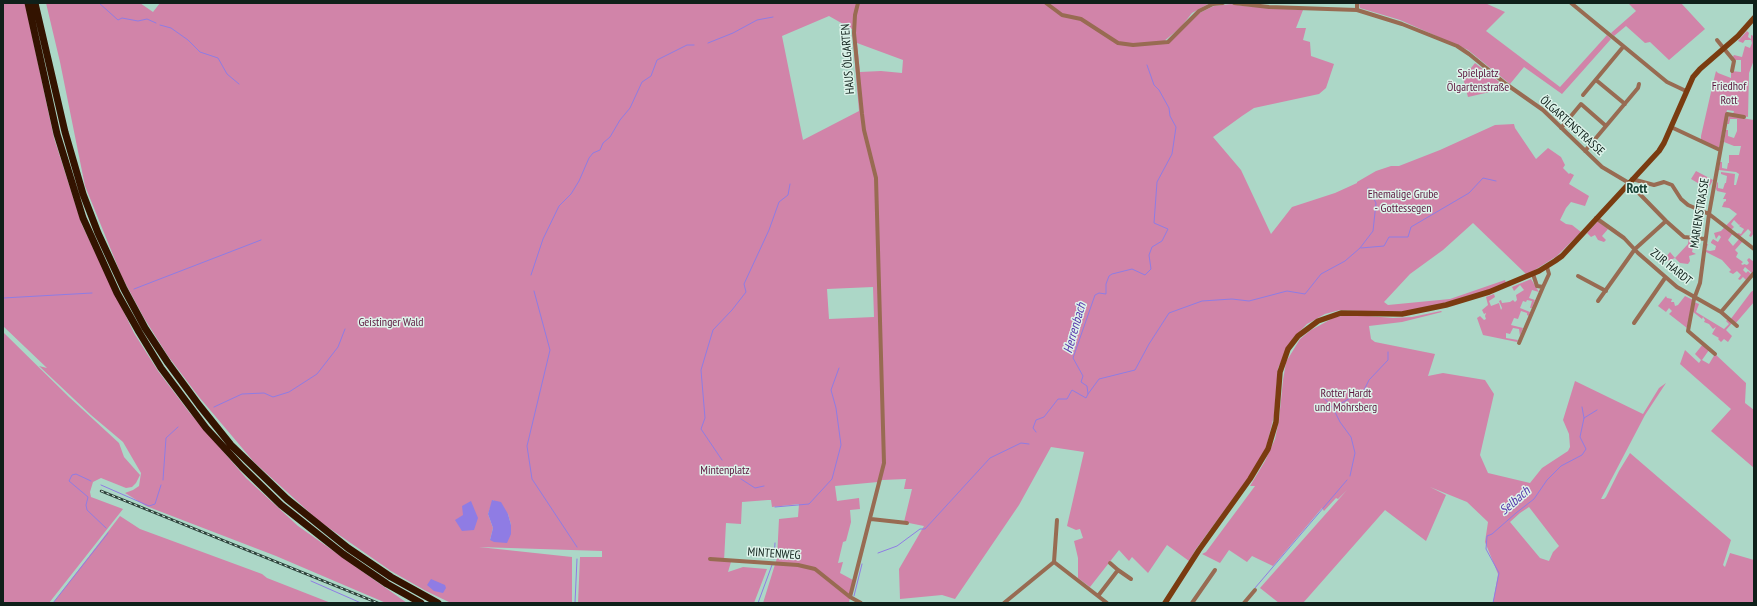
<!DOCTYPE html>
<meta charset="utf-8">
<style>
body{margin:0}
#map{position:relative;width:1757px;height:606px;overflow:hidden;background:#acd7c7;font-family:"PT Sans Narrow",sans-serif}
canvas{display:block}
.frame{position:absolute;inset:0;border:4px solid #0f201a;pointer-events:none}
</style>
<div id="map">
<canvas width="1757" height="606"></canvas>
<div class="frame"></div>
</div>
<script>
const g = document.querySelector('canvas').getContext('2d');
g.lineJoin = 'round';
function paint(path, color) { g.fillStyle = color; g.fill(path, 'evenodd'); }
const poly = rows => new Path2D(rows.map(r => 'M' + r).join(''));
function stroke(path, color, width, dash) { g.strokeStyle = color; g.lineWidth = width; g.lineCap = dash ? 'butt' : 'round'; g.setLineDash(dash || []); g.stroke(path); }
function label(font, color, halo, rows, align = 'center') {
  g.font = font + ' "PT Sans Narrow",sans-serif'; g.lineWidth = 3; g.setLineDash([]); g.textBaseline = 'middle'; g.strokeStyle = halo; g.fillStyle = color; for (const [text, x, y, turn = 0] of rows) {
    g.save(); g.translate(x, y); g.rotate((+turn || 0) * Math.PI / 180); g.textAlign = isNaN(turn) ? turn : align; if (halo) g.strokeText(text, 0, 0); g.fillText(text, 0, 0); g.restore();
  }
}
const green = poly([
 [3,3,25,3,54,138,82,225,134,333,158,371,189,412,246,478,298,526,407,603,386,603,276,556,146,506,130,496,125,493,133,490,139,486,141,473,123,442,91,415,39,366,47,368,3,326],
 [46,3,140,3,153,12,160,3,1210,3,1192,13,1181,27,1163,42,1167,44,1195,15,1214,6,1231,4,1244,6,1303,10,1296,28,1306,28,1303,40,1310,42,1311,56,1334,64,1326,88,1319,94,1254,108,1242,116,1213,137,1241,170,1271,234,1292,207,1335,193,1357,183,1357,182,1376,171,1391,166,1399,166,1440,150,1495,125,1514,124,1515,128,1536,159,1548,148,1561,157,1565,165,1563,168,1569,174,1570,173,1574,175,1569,184,1589,196,1585,206,1571,202,1566,208,1560,220,1566,224,1572,225,1581,232,1557,256,1530,273,1526,274,1473,223,1443,250,1410,274,1384,302,1388,305,1450,299,1505,280,1506,283,1483,293,1412,311,1386,312,1340,310,1325,314,1307,324,1293,338,1278,368,1274,416,1266,448,1248,478,1196,549,1189,561,1167,545,1148,573,1132,557,1129,561,1119,550,1090,587,1078,578,1078,558,1074,541,1083,538,1080,529,1076,530,1067,526,1084,452,1051,447,1019,505,955,599,942,595,900,599,899,569,924,526,904,522,912,489,904,489,906,479,882,480,878,482,835,486,837,501,859,498,860,509,850,510,851,522,846,541,843,542,838,563,843,562,840,573,853,580,849,603,763,603,777,558,779,519,798,517,799,504,772,507,771,500,768,500,742,502,741,524,726,523,724,561,731,562,728,572,743,567,767,569,754,603,578,603,580,557,602,557,602,551,479,547,572,557,572,603,451,603,426,591,391,571,319,521,254,462,199,397,168,356,144,318,122,277,85,186,60,62],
 [829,16,852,29,859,111,803,140,782,36],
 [857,43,903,60,902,73,881,71,860,72],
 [873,287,874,317,829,319,827,289],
 [493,500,508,514,511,525,490,540,493,528,488,514],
 [1359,3,1485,3,1505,12,1486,31,1560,87,1607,35,1611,39,1562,94,1524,67,1510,84,1468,50,1400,20,1360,8],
 [1628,3,1681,3,1705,29,1669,60,1650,42,1645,43,1626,26,1614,36,1611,33,1636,11],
 [1747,31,1749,33,1748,37,1751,39,1751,35,1754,36,1754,60,1749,73,1748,117,1733,114,1734,111,1727,110,1719,147,1717,148,1701,140,1701,136,1714,79,1716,71,1718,73,1731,78,1731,71,1741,72,1741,60,1733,60,1732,58,1734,55,1742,57,1745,46,1750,48,1752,43,1751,40,1745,40,1743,43,1738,41],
 [1475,63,1507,88,1468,97,1463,78],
 [1729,116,1754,120,1754,233,1751,237,1749,236,1751,232,1748,229,1739,238,1736,235,1738,233,1741,234,1744,229,1739,226,1741,224,1739,225,1734,220,1731,224,1734,227,1730,231,1733,233,1728,240,1733,246,1740,238,1743,241,1735,250,1738,253,1736,257,1743,262,1741,264,1743,265,1744,264,1747,265,1749,263,1747,260,1749,258,1754,262,1753,274,1745,267,1743,270,1746,273,1748,271,1752,275,1747,281,1743,277,1740,280,1738,279,1741,275,1737,271,1733,274,1729,272,1731,270,1722,260,1704,251,1705,244,1708,244,1706,250,1710,251,1715,250,1716,246,1711,243,1711,242,1713,239,1718,242,1721,237,1719,235,1716,239,1714,233,1721,231,1737,214,1729,208,1722,207,1724,202,1726,201,1726,199,1723,199,1726,193,1717,191,1716,189,1717,182,1718,183,1718,188,1723,189,1725,183,1726,183,1727,176,1721,174,1721,172,1735,174,1734,185,1736,185,1739,174,1736,172,1719,170,1720,162,1722,162,1722,168,1727,169,1728,163,1729,163,1729,155,1739,155,1741,146,1734,146,1724,142,1726,130,1728,130,1728,136,1734,138,1737,131,1737,119,1730,119,1729,124,1727,124],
 [1696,171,1713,180,1708,189,1691,179],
 [1598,221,1608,229,1602,236,1606,240,1604,242,1598,240,1595,235,1591,237,1587,233],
 [1689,237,1695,238,1692,252,1696,254,1689,256,1690,261,1688,264,1680,263,1675,258,1667,261,1665,258,1670,252,1675,258,1688,244],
 [1531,279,1539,292,1532,290,1529,298,1535,300,1532,308,1530,308,1532,301,1527,300,1526,302,1523,301,1520,308,1530,312,1529,316,1527,315,1527,313,1521,311,1518,319,1514,318,1511,325,1523,328,1520,336,1519,329,1513,328,1510,334,1506,333,1506,338,1518,340,1517,342,1483,335,1477,318,1480,316,1484,320,1486,319,1485,316,1486,313,1484,314,1482,310,1488,305,1486,297,1494,294,1495,297,1489,301,1491,306,1499,303,1501,310,1502,308,1499,301,1501,300,1502,303,1510,302,1513,300,1515,302,1517,300,1516,295,1524,290,1520,285,1514,291,1512,287],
 [1754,290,1754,302,1735,324,1733,322,1726,330,1732,336,1728,342,1724,339,1721,342,1718,339,1719,338,1712,334,1716,327,1713,329,1709,324,1704,322,1705,320,1703,317,1702,319,1692,311,1694,302,1699,304,1696,312,1724,329,1729,324,1726,321,1728,319,1730,320,1751,292],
 [1666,296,1667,298,1672,299,1671,302,1674,302,1675,306,1678,305,1685,296,1693,300,1687,328,1669,314,1672,311,1669,308,1666,312,1658,306],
 [1441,311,1442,312,1402,322,1369,326,1371,339,1375,342,1435,354,1428,376,1443,373,1485,380,1494,394,1480,455,1488,473,1530,483,1542,468,1568,451,1570,447,1569,434,1563,420,1575,381,1643,414,1659,388,1666,383,1645,415,1601,499,1604,499,1606,497,1619,471,1630,453,1731,540,1723,565,1725,567,1730,553,1754,560,1754,603,1493,603,1498,574,1485,542,1488,522,1467,502,1430,487,1446,495,1426,541,1385,510,1303,603,1279,603,1260,588,1347,490,1338,499,1336,498,1324,511,1322,508,1273,566,1252,556,1247,562,1229,550,1220,563,1202,554,1206,552,1255,486,1250,486,1265,461,1275,439,1279,420,1283,380,1286,362,1300,339,1311,330,1335,317,1348,315,1367,315,1368,316,1393,318,1412,317],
 [1529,507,1559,546,1553,552,1549,561,1540,558,1510,522,1520,513],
 [3,332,69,397,119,443,124,457,140,475,136,483,132,487,126,488,101,478,93,482,90,492,91,497,123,509,49,603,3,603],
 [1703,344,1709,350,1702,360,1709,364,1715,354,1746,383,1745,403,1754,410,1754,468,1711,431,1731,409,1680,364,1685,350,1699,363,1701,360,1695,354],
 [120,516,140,529,262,574,267,578,331,603,53,603]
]);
const water = poly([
 [492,500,501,502,508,514,511,525,511,534,507,543,494,542,490,540,493,528,488,514],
 [471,501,478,518,474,530,462,531,455,520,463,515,462,506],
 [431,579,445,585,446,588,443,593,434,591,427,585]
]);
const stream = poly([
 [99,3,118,20,122,18,138,21,147,19,156,23],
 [160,25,171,28,188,40,200,52,218,58,227,74,239,84],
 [708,43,733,33,757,20,773,17],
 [1361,248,1384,246,1389,237,1408,237,1411,227,1469,193,1483,178,1496,181],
 [531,275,543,239,559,206,571,194,579,181,589,158,593,153,600,150,603,143,610,137,620,120,630,108,642,82,651,76,657,60,687,45,694,45],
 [134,289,261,240],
 [534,291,550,350,527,446,532,479,577,547],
 [3,298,92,293],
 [1088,394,1099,379,1135,370,1149,344,1169,313,1202,301,1232,299,1249,301,1287,291,1305,294,1321,274,1345,261,1360,248,1373,231,1376,203,1368,188],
 [1323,397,1333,408,1340,422,1351,437,1355,453,1350,476],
 [214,407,242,394,264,393,273,397,289,392,317,374,338,347,345,329],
 [1582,407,1584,418],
 [1333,408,1364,390,1369,380,1388,360,1388,352],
 [1036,432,1033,428,1036,420,1044,417,1058,399,1067,399,1072,390,1086,398,1088,394,1087,386,1081,382,1083,376,1073,358,1095,295,1099,293,1106,294,1106,284,1109,276,1112,274,1132,269,1145,275,1151,269,1149,255,1152,247,1162,241,1168,229,1154,223,1157,182,1172,154,1176,127,1170,116,1169,108,1159,90,1154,85,1147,65],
 [722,460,701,429,705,418,701,370,713,330,732,310,746,292,744,284,769,230,779,202,788,195,790,184],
 [741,479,755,488,764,486],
 [163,480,166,438,178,427],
 [91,481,76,474,72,475,69,481,88,497,86,505,87,510,106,528],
 [101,485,149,506,155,504,161,485],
 [775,507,809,504,832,479,841,445,836,408,831,390,839,368],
 [878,553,897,546,920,529,925,529,990,458,1021,443,1029,444],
 [774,559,775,543],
 [311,581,361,603],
 [1255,588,1347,480],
 [854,596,862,564],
 [53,603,108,533],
 [575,603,577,559],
 [758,603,772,565],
 [1493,603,1499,573,1486,549,1487,536,1492,534,1516,513,1534,499,1547,480,1561,466,1582,455,1586,449,1580,437,1584,418,1597,410]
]);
const street = poly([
 [858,3,855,15,854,33,862,114,864,130,876,178,884,463,850,597,861,603],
 [1046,3,1062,15,1081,19,1118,43,1133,45,1168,42,1199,11,1213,4,1223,3],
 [1234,3,1269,7,1357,10,1402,24,1457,46,1469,54,1506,84,1543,110,1602,167,1629,183,1666,221,1684,237,1705,239],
 [1571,3,1667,82,1686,91],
 [1357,10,1357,3],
 [1717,40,1734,61,1732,71],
 [1596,80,1625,104],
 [1583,95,1623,47],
 [1671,127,1720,150],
 [1561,128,1581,104,1606,126],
 [1585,151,1638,88,1639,84],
 [1632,179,1654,185,1664,182,1672,185,1681,199,1688,205,1709,214,1754,249],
 [1596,218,1624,238,1638,253,1677,287,1721,312,1737,326],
 [1533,274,1537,286,1543,287,1549,274,1547,267],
 [1578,276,1606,291],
 [1598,301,1635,249,1666,221],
 [1721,312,1754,273],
 [1634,323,1665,278],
 [1519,343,1543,287],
 [1715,354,1688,331,1694,299,1700,283,1709,214,1727,114,1744,117],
 [871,519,907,523],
 [710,559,798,565,815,569,850,597],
 [1054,562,1107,603],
 [1118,570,1131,579],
 [1098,596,1118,570,1110,563],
 [1004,603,1054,562,1057,520],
 [1192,603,1215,570],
 [1244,603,1255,590]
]);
const secondary = poly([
 [1165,603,1199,550,1250,479,1268,449,1276,422,1280,372,1288,349,1298,336,1318,321,1341,313,1402,314,1446,305,1489,292,1539,271,1555,261,1562,256,1659,151,1664,143,1693,77,1700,69,1738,36,1754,18]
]);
const highway = poly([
 [28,3,57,134,83,218,117,293,139,332,161,368,206,428,242,467,281,505,343,554,387,584,421,603],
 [35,3,65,132,83,194,98,233,124,289,145,328,168,363,199,405,231,445,287,499,348,548,391,577,438,603]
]);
const rail = poly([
 [101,491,378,603]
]);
const streetNames = [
 ["HAUS ÖLGARTEN",848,59,-94],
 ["ÖLGARTENSTRASSE",1572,126,42],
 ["MARIENSTRASSE",1700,213,-81],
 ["ZUR HARDT",1671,267,39],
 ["MINTENWEG",774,554,4]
];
const parkNames = [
 ["Spielplatz",1478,74],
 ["Ölgartenstraße",1478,88],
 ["Friedhof",1729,87],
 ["Rott",1729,101],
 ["Ehemalige Grube",1403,195],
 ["- Gottessegen",1403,209],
 ["Geistinger Wald",391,323],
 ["Rotter Hardt",1346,394],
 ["und Mohrsberg",1346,408],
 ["Mintenplatz",725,471]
];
const waterNames = [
 ["Herrenbach",1075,328,-74],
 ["Selbach",1515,501,-41]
];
const quarterNames = [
 ["Rott",1637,189]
];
paint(green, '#d184a9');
paint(water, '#8f7ce4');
stroke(stream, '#8f7ce4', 1);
stroke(street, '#986b52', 4);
stroke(secondary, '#7a3b10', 5.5);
stroke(highway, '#331300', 7);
stroke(rail, '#2c423a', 2.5);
stroke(rail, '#ddf3ea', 1, [3]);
label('12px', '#0f201a', '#ddf3ea', streetNames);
label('12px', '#5d183f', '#ddf3ea', parkNames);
label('italic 13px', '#5431aa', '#ddf3ea', waterNames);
label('bold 14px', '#1b4437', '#ddf3ea', quarterNames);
</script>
